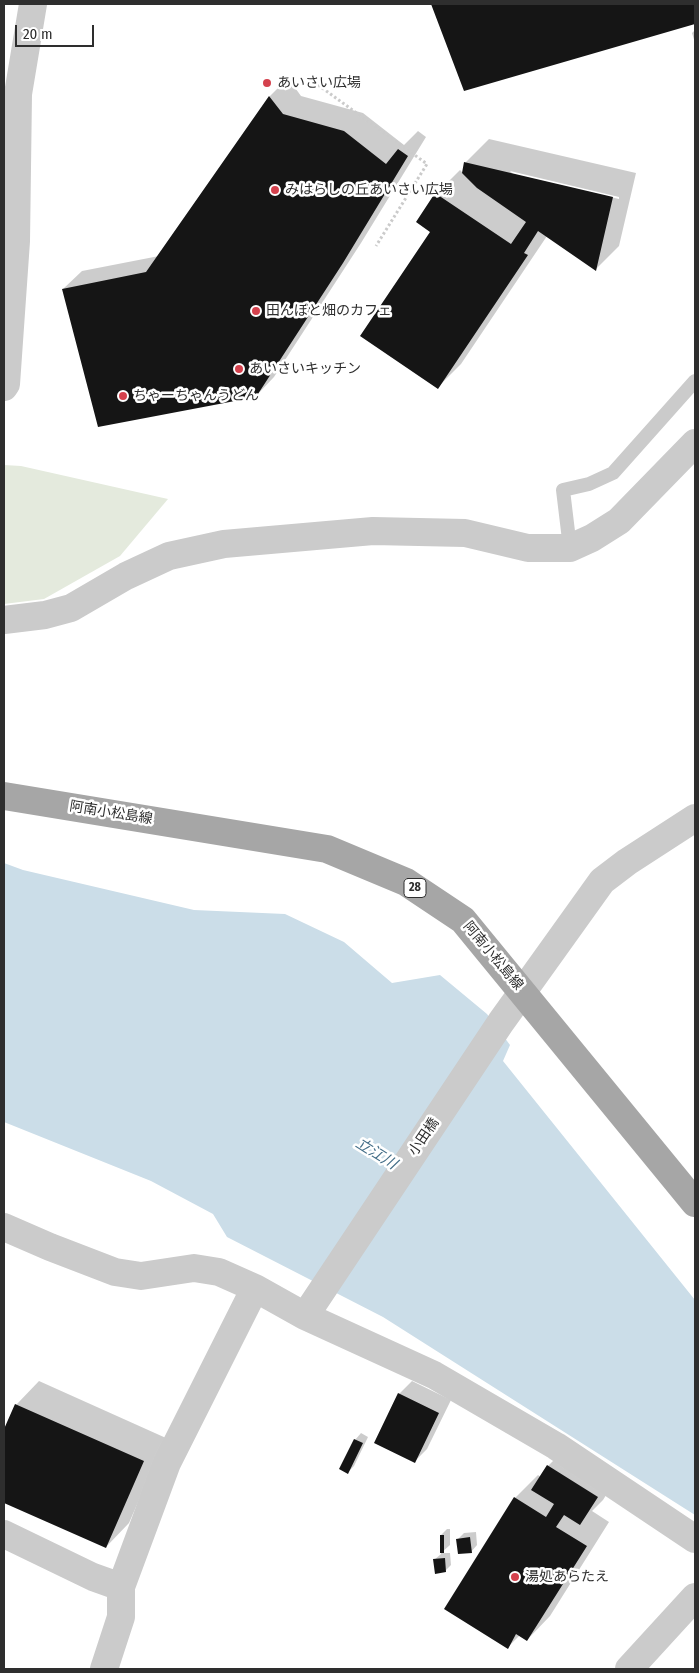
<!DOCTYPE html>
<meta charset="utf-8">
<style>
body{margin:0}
#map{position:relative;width:699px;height:1673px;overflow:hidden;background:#fff;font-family:"Fira Sans Condensed",sans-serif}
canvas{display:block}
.frame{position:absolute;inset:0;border:5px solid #2e2e2e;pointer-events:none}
.scale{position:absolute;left:15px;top:25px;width:79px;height:22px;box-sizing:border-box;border:2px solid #2e2e2e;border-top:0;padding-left:6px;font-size:15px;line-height:18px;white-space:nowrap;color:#2e2e2e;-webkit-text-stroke:4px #fff;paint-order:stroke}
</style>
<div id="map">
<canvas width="699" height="1673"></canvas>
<div class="frame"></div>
<div class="scale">20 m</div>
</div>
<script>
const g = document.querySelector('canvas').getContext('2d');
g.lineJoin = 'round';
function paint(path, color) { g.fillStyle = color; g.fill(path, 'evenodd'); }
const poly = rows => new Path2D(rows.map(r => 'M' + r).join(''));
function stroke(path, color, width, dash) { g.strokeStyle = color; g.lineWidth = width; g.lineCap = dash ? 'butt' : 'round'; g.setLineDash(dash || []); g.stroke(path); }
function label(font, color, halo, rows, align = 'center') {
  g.font = font + ' "Fira Sans Condensed","Noto Sans JP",sans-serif'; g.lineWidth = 5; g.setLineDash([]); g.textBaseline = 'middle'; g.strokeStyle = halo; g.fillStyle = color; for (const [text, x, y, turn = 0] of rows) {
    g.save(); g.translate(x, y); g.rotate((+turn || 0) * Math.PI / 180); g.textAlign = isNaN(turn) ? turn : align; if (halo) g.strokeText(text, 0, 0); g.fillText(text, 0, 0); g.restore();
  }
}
const green = poly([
 [4,465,21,466,168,499,120,556,44,599,4,604]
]);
const water = poly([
 [4,863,23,870,194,910,285,914,344,942,392,983,440,975,487,1014,510,1045,503,1061,695,1300,695,1515,383,1317,227,1237,213,1214,151,1181,4,1122]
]);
const shadow = poly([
 [432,4,695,4,695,22,465,89],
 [695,30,695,43,692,33],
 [288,78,301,96,363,113,404,145,418,131,426,137,361,243,274,377,256,396,63,289,82,271,159,256,270,96],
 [489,139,636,173,619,246,596,269,547,236,461,364,438,387,432,232,417,222,436,194,460,170,463,173,466,162],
 [510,171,619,197,619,199,513,174],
 [39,1381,166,1438,129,1523,106,1547,4,1502,4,1432,16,1405],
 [412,1381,451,1400,427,1449,415,1461,399,1394],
 [361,1433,368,1437,354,1466,348,1472,355,1440],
 [571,1443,620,1473,603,1500,592,1511,609,1522,550,1616,527,1640,520,1635,507,1648,515,1498,538,1475,541,1477,548,1466],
 [447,1529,450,1529,450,1545,441,1553,450,1553,451,1565,445,1571,434,1560,441,1554,441,1535],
 [476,1532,477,1545,471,1552,458,1539,464,1533]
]);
const building = poly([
 [431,4,695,4,695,24,464,91],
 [269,96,283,114,344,131,386,164,398,149,408,156,343,263,256,397,98,427,62,289,146,272],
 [464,162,613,197,596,271,538,231,524,253,528,255,438,389,360,336,430,232,416,222,435,193,511,244,526,222,477,188,462,173],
 [398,1393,439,1413,415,1463,374,1443],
 [15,1404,144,1461,106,1548,4,1503,4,1429],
 [354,1439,363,1443,348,1474,339,1469],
 [547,1465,598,1497,580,1525,564,1515,556,1527,587,1546,527,1641,516,1634,508,1649,444,1609,514,1497,546,1517,554,1504,531,1490],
 [440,1535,444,1535,444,1553,440,1553],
 [470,1537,472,1553,458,1554,456,1539],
 [445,1558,446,1572,435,1574,433,1559]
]);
const path = poly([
 [318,85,427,164,376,246]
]);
const lane = poly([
 [570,548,563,490,589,484,613,473,695,381]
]);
const street = poly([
 [4,387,6,384,16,241,18,94,33,4],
 [4,620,45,615,71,608,126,576,169,556,224,544,373,531,465,533,528,548,570,548,592,538,619,521,695,443],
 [4,1227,50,1247,115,1272,141,1276,194,1268,219,1272,255,1288],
 [305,1316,501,1022,602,881,627,862,695,818],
 [4,1534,93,1577,121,1587,121,1617,104,1669],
 [121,1587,167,1463,255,1288,305,1316,434,1375,556,1446,695,1539],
 [629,1669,695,1597]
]);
const primary = poly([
 [4,796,327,849,406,882,463,920,695,1203]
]);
const markers = [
 [267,83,5,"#d4414d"],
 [275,190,5,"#d4414d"],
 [256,311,5,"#d4414d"],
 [239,369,5,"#d4414d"],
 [123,396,5,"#d4414d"],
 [515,1577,5,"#d4414d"]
];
const shields = [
 [415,888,22]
];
const shieldNames = [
 ["28",415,888]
];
const poiNames = [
 ["あいさい広場",277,83],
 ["みはらしの丘あいさい広場",285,190],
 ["田んぼと畑のカフェ",266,311],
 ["あいさいキッチン",249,369],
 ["ちゃーちゃんうどん",133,396],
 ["湯処あらたえ",525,1577]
];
const streetNames = [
 ["阿南小松島線",111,813,9],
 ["阿南小松島線",493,956,50],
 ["小田橋",424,1137,-56]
];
const waterNames = [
 ["立江川",376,1154,32]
];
paint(green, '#e4eadd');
paint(water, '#cbdde8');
paint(shadow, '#0003');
paint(building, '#151515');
stroke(path, '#cbcbcb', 3, [2.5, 2.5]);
stroke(lane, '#cbcbcb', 14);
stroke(street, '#cbcbcb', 28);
stroke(primary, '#a6a6a6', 28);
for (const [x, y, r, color] of markers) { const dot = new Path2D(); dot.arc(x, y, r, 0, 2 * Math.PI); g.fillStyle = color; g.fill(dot); stroke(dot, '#fff', 2); }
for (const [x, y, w] of shields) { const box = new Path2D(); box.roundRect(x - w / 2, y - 9.5, w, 19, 4); g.fillStyle = '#fff'; g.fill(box); stroke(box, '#2e2e2e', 1); }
label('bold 12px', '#2e2e2e', null, shieldNames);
label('14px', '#2e2e2e', '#fff', poiNames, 'left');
label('14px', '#2e2e2e', '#fff', streetNames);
label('italic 15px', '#446e88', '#fff', waterNames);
</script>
